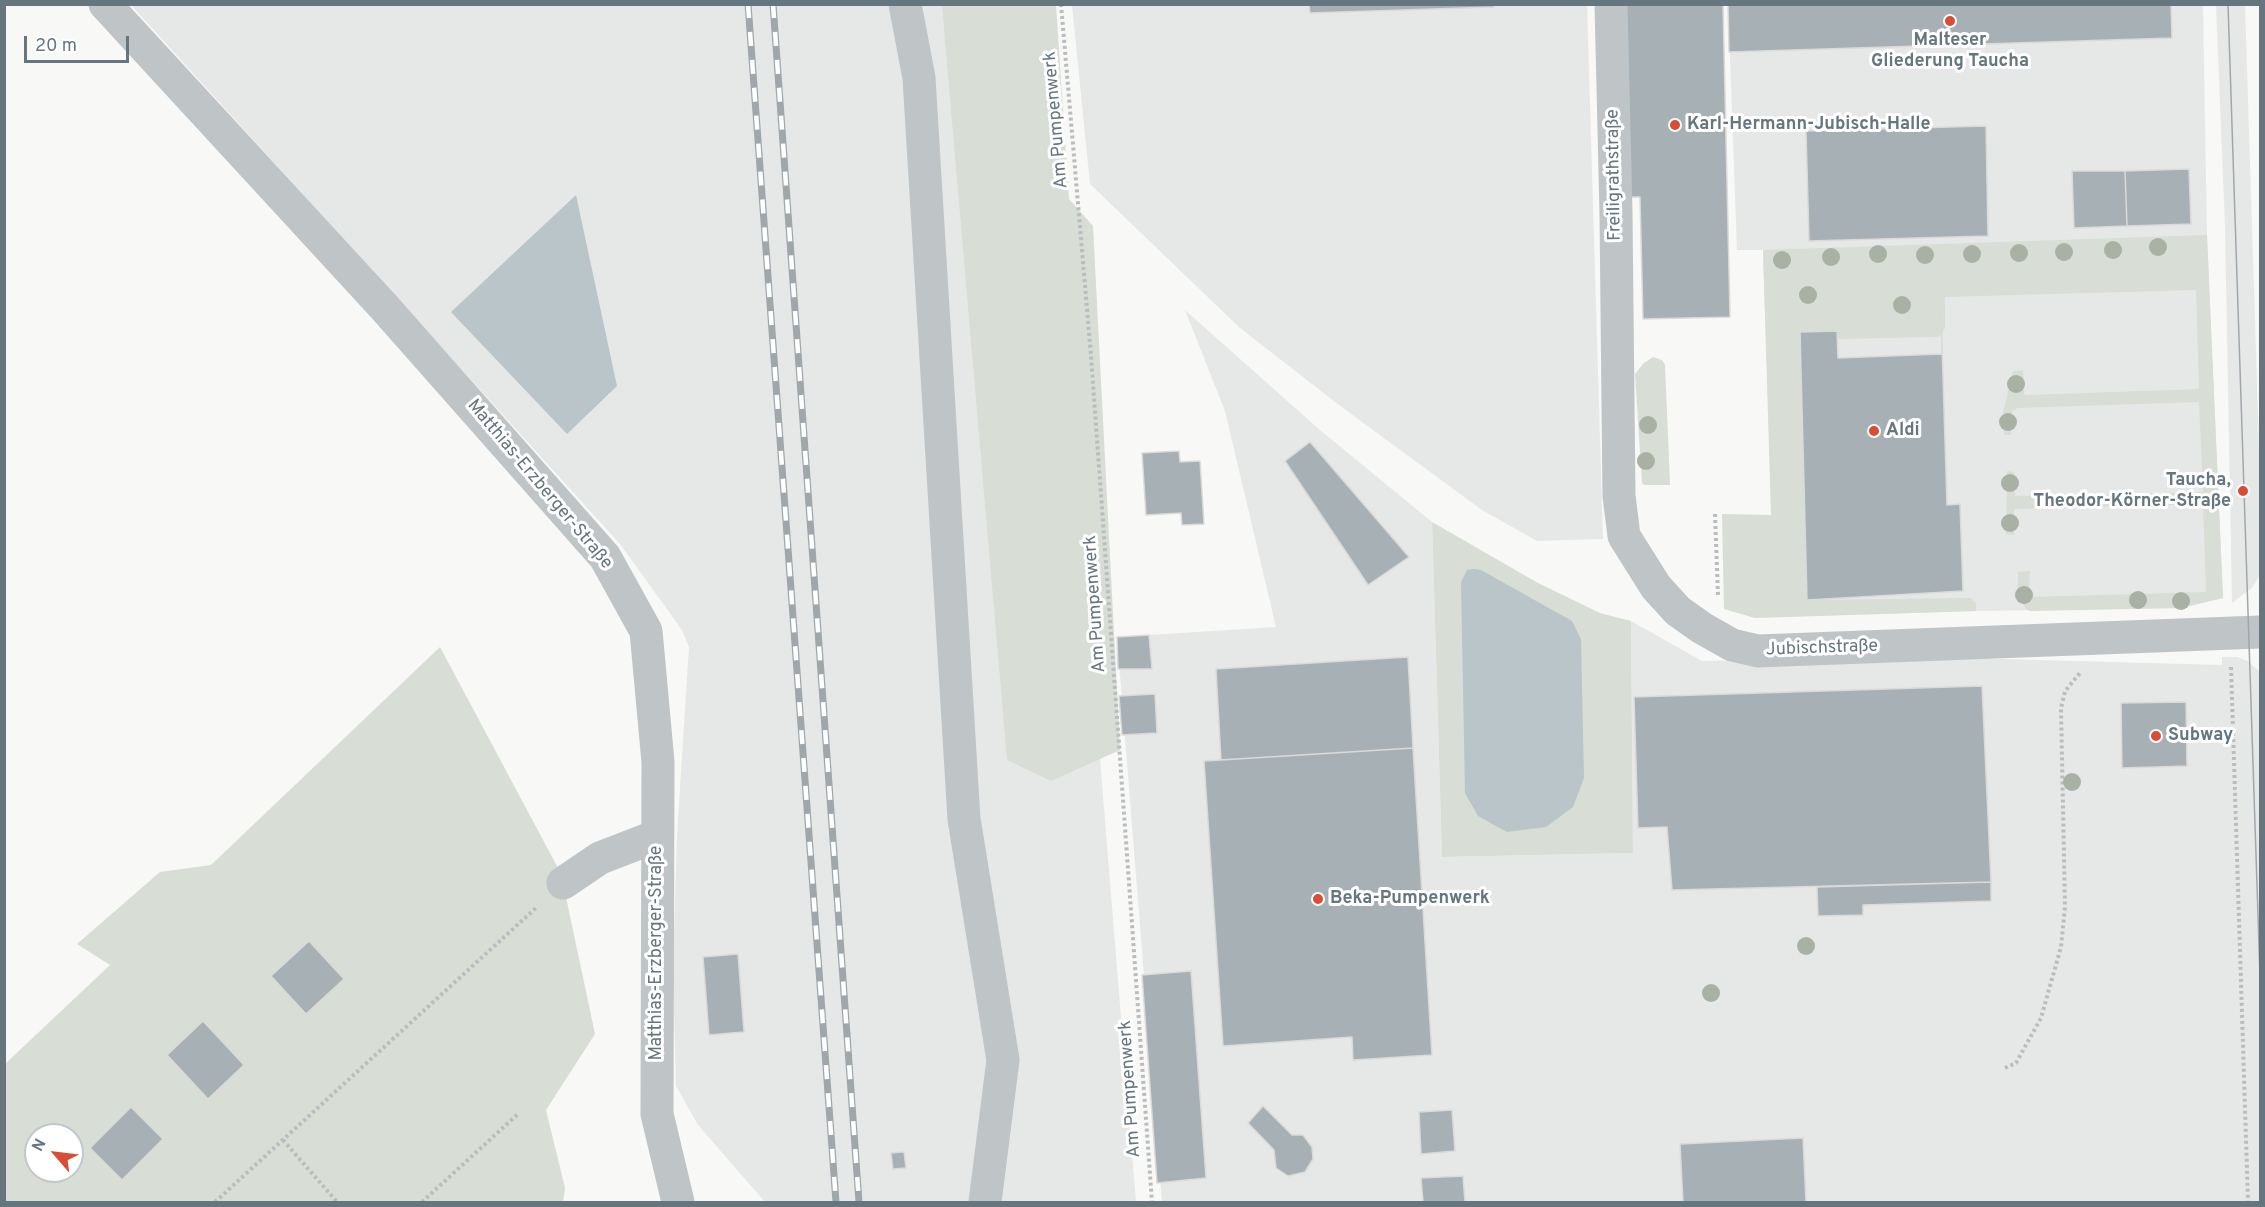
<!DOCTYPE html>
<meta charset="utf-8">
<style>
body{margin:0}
#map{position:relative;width:2265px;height:1207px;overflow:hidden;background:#f8f8f6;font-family:Overpass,sans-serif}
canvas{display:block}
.frame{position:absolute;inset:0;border:6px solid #65767f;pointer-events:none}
.north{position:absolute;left:24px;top:1123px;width:60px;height:60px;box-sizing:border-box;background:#fff;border:2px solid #c1c8cc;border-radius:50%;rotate:298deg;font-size:16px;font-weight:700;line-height:24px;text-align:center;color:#65767f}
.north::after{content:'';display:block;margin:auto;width:21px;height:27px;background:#da4c34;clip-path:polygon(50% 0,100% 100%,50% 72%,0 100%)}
.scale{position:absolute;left:24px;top:36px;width:105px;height:27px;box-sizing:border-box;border:3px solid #65767f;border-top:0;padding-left:8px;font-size:18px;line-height:21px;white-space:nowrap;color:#65767f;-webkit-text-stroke:4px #fff;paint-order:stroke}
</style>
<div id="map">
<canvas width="2265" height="1207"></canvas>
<div class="frame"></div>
<div class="north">N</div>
<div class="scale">20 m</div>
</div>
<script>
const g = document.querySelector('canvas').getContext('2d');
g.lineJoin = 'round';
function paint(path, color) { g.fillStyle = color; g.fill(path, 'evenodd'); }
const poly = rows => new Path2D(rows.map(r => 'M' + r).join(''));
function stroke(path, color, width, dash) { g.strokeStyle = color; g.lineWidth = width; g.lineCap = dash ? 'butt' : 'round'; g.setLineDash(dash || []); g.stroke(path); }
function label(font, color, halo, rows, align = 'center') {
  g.font = font + ' Overpass,sans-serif'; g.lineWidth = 6; g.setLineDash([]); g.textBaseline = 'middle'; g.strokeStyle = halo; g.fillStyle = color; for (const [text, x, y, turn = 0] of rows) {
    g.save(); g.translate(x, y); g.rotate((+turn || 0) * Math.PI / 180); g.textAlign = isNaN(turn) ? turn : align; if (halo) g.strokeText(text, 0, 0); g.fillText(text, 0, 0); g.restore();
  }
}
const built = poly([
 [131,5,943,5,1059,254,1136,1202,765,1202,698,1125,676,1086,673,970,677,835,689,647,682,630,620,544],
 [1072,5,1587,5,1603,539,1537,541,1482,510,1339,405,1240,328,1090,184],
 [1728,5,2203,5,2207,235,2223,598,2181,608,1976,611,1775,617,1763,250,1737,250],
 [2216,5,2245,5,2260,479,2260,575,2252,588,2232,603,2225,226],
 [1185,310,1320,430,1432,522,1442,857,1633,853,1631,621,1702,661,1930,657,2222,665,2222,657,2237,657,2248,661,2260,672,2260,1202,1162,1202,1117,637,1276,627,1225,411]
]);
const green = poly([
 [942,5,1056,5,1069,199,1093,226,1120,750,1051,781,1007,760],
 [2207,235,2223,598,2181,608,2030,611,2026,609,2018,594,2018,572,2030,571,2029,597,2206,592,2203,504,2016,509,2014,510,2014,535,2006,534,2007,471,2014,472,2015,496,2203,492,2199,402,2018,408,2012,411,2011,435,2004,435,2003,413,2013,371,2023,370,2024,394,2027,395,2199,389,2196,290,1945,297,1945,328,1941,335,1937,337,1837,339,1837,331,1800,333,1807,600,1970,598,1976,603,1976,611,1755,618,1724,609,1722,514,1771,515,1763,250],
 [1653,357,1662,360,1665,365,1670,485,1644,485,1642,483,1635,374,1644,363],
 [1432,522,1538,583,1600,613,1631,621,1633,853,1442,857],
 [440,647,558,868,563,883,595,1034,546,1110,565,1188,563,1202,5,1202,5,1064,110,965,77,944,160,872,211,865],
 [36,1135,72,1135,72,1171,36,1171]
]);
const water = poly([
 [576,195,617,386,567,434,451,312],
 [1474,569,1481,570,1572,621,1581,639,1584,778,1573,807,1546,827,1507,832,1478,816,1465,793,1461,582,1467,570]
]);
const building = poly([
 [1309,4,1494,4,1494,7,1310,13,1309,4],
 [1621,4,1723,4,1730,317,1643,319,1640,197,1627,197,1621,4],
 [1728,4,2171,4,2172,38,1729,52,1728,4],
 [1986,126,1988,236,1809,241,1806,131,1986,126],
 [2189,169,2191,224,2127,226,2125,171,2189,169],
 [2072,171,2125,171,2127,226,2074,228,2072,171],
 [1941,312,1947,505,1960,504,1963,591,1807,600,1800,332,1837,331,1838,358,1942,354,1941,312],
 [1310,442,1409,557,1368,585,1285,461,1310,442],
 [1179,451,1180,462,1200,461,1204,524,1182,525,1181,513,1146,515,1142,453,1179,451],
 [1149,635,1152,669,1118,669,1117,637,1149,635],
 [1408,657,1413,748,1221,760,1216,669,1408,657],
 [1982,686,1991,882,1672,890,1667,827,1638,828,1634,697,1982,686],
 [1155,694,1157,733,1122,735,1119,696,1155,694],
 [2186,702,2187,766,2122,768,2121,703,2186,702],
 [1413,748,1432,1055,1353,1060,1352,1037,1223,1046,1204,761,1413,748],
 [1991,882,1991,901,1863,905,1863,915,1818,916,1817,887,1991,882],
 [309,941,344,979,306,1014,271,976,309,941],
 [738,954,744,1032,709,1035,703,957,738,954],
 [1191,971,1206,1178,1157,1183,1142,975,1191,971],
 [203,1021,244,1065,208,1099,167,1055,203,1021],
 [1263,1106,1292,1135,1303,1135,1312,1147,1313,1159,1305,1172,1288,1176,1276,1168,1274,1150,1248,1123,1263,1106],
 [131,1107,163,1139,122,1180,90,1148,131,1107],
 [1452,1110,1455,1151,1421,1154,1419,1112,1452,1110],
 [1803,1138,1806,1202,1683,1202,1680,1144,1803,1138],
 [904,1152,906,1168,893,1169,891,1153,904,1152],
 [1463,1176,1465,1202,1423,1202,1421,1178,1463,1176]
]);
const path = poly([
 [1061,4,1091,356,1152,1202],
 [1715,514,1718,596],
 [2231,667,2248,1202],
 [2005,1068,2016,1063,2041,1018,2061,947,2065,907,2061,708,2065,691,2080,673],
 [283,1140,337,1202],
 [215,1202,538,906],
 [422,1202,519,1113]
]);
const minor = poly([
 [105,4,385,308,605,557,646,631,658,762,657,1114,678,1202],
 [905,4,919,78,964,819,1003,1060,985,1202],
 [1611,4,1616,213,1619,496,1624,536,1656,587,1678,611,1702,628,1732,645,1758,651,2260,632],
 [563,883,600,858,657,836]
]);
const tram = poly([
 [2228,4,2260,976]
]);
const rail = poly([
 [748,4,836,1202],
 [773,4,859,1202]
]);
const trees = [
 [2158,247],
 [2113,250],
 [2064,252],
 [2019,253],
 [1878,254],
 [1972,254],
 [1925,255],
 [1831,257],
 [1782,260],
 [1808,295],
 [1902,305],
 [2016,384],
 [2008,422],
 [1648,425],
 [1646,461],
 [2010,483],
 [2010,523],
 [2024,595],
 [2138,600],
 [2181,601],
 [2072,782],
 [1806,946],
 [1711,993]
];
const markers = [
 [1950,21,6,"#da4c34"],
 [1675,125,6,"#da4c34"],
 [1874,431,6,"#da4c34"],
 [2243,491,6,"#da4c34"],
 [2156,736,6,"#da4c34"],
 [1318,899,6,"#da4c34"]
];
const poiNames = [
 ["Malteser",1950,41,"center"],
 ["Gliederung Taucha",1950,62,"center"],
 ["Karl-Hermann-Jubisch-Halle",1687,125],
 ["Aldi",1886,431],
 ["Taucha,",2231,481,"right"],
 ["Theodor-Körner-Straße",2231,502,"right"],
 ["Subway",2168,736],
 ["Beka-Pumpenwerk",1330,899]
];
const streetNames = [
 ["Am Pumpenwerk",1057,120,-95],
 ["Freiligrathstraße",1615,175,-91],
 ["Matthias-Erzberger-Straße",539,485,50],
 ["Am Pumpenwerk",1096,604,-94],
 ["Jubischstraße",1822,649,-2],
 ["Matthias-Erzberger-Straße",657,953,-90],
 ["Am Pumpenwerk",1131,1089,-94]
];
paint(built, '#e6e8e7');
paint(green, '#d8ddd5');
paint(water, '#b9c5c9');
paint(building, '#a7b0b5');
stroke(building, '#dadad8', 1.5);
stroke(path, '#babdbf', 4, [3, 3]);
stroke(minor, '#bfc4c7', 33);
stroke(tram, '#9fa7ac', 1.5);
stroke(rail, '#9fa7ac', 7);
stroke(rail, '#fff', 4.5, [14]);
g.fillStyle = '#a9b1a5';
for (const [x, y] of trees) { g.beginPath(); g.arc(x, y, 9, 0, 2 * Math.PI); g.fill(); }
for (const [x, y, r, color] of markers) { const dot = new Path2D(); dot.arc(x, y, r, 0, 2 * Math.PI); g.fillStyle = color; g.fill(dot); stroke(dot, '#fff', 2); }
label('bold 18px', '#65767f', '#fff', poiNames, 'left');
label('18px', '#65767f', '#fff', streetNames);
</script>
